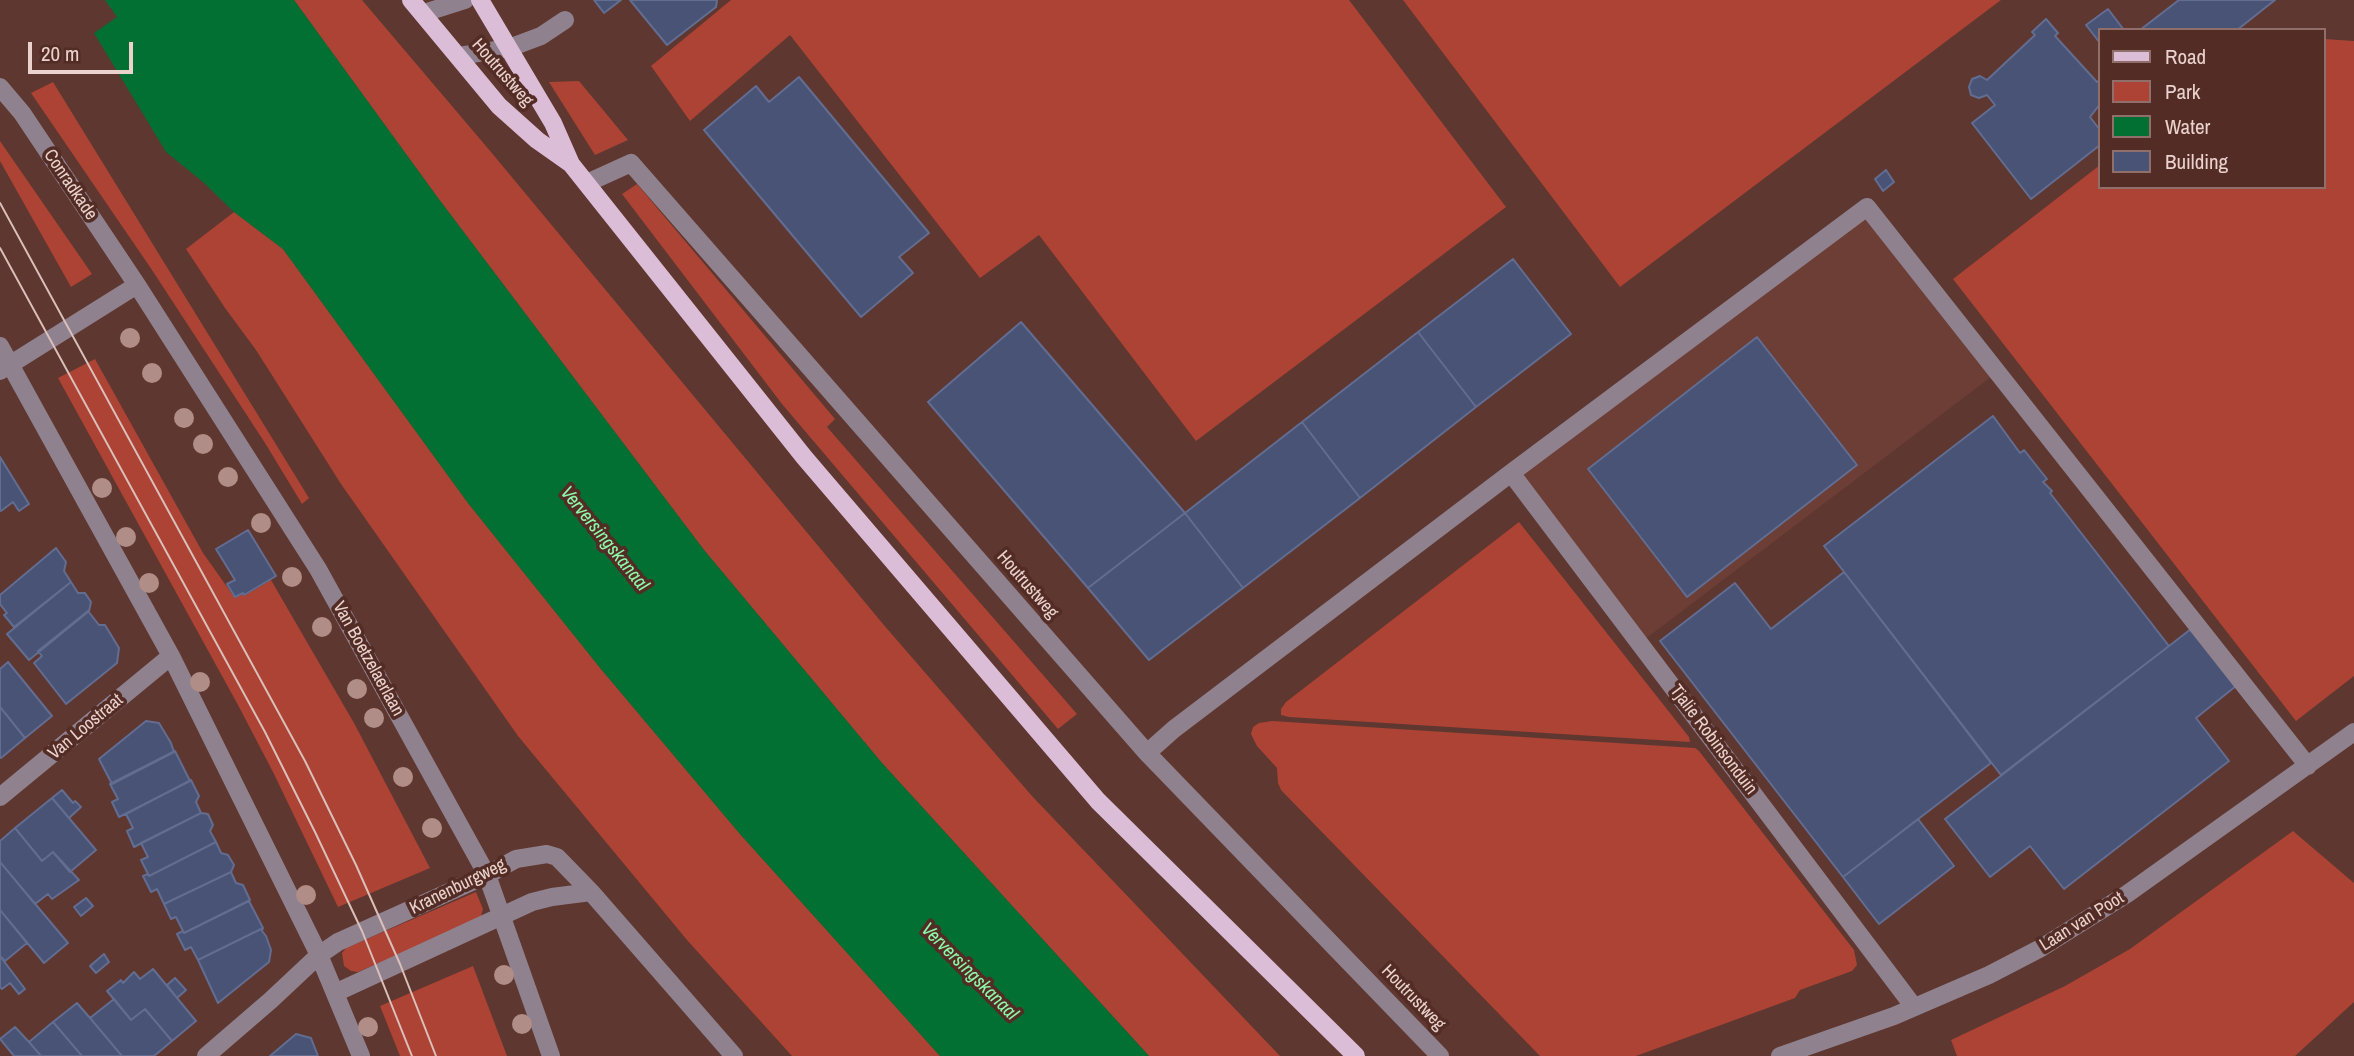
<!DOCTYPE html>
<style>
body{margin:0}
#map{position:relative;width:2354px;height:1056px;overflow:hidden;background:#5e3730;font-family:"Archivo Narrow",sans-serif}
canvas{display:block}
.legend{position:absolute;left:2098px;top:28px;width:228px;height:161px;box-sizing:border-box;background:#532c26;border:2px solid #906e69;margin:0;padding:9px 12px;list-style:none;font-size:21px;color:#ebd2cd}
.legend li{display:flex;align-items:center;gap:14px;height:35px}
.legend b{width:35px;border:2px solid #906e69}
.scale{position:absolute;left:28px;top:42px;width:105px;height:32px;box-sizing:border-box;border:4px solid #ebd2cd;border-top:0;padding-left:9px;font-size:21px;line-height:24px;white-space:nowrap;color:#ebd2cd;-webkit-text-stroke:5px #532c26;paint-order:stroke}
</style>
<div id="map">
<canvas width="2354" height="1056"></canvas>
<ul class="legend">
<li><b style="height:9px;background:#dbbdd7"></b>Road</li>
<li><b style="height:19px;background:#ac4334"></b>Park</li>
<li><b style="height:19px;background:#027033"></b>Water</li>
<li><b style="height:19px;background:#485375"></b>Building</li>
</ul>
<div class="scale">20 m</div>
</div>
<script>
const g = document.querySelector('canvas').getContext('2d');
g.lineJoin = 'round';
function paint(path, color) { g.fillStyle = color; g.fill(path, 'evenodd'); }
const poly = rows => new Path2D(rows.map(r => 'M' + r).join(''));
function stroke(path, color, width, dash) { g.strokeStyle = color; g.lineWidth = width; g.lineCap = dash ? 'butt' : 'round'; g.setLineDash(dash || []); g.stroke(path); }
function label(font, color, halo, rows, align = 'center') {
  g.font = font + ' "Archivo Narrow",sans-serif'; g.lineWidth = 7; g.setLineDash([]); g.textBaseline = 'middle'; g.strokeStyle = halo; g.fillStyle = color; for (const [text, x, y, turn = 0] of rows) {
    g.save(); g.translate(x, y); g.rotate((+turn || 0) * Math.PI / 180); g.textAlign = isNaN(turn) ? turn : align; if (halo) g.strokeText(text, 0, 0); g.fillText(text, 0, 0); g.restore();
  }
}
const built = poly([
 [1866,208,1995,374,1640,643,1513,473]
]);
const green = poly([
 [294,0,362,0,491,152,883,624,1032,796,1280,1056,1149,1056,882,763,704,550,438,198],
 [731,0,1349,0,1506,207,1196,441,1039,235,980,278,790,35,690,121,651,66],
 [1403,0,2001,0,1620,287],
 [2324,39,2354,41,2354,676,2296,721,1953,279,2100,165,2100,187,2324,187],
 [579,81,628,140,595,155,549,82],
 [53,82,309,498,302,504,265,443,152,270,31,93],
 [0,141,92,274,71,287,0,161],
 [637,184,835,419,827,427,1077,714,1058,729,782,404,622,194],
 [234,212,283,249,468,503,601,669,740,834,940,1056,792,1056,687,940,518,736,341,484,256,350,225,308,186,249],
 [95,359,203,553,235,598,242,594,244,596,271,580,354,723,430,868,338,907,273,772,238,705,58,378],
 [1519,522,1689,737,1690,742,1289,717,1281,715,1281,709,1286,702],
 [1272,721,1695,748,1699,751,1854,950,1857,965,1852,971,1800,990,1795,998,1636,1056,1540,1056,1281,790,1278,783,1277,768,1257,746,1251,734,1253,727,1259,723],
 [2293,831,2354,883,2354,1002,2295,1056,1957,1056,1951,1040,2065,986,2130,949],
 [476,892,483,909,481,916,477,920,358,972,351,971,344,966,342,953,346,948],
 [473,966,507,1056,400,1056,380,1006]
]);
const water = poly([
 [105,0,294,0,438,198,704,550,882,763,1149,1056,940,1056,740,834,601,669,468,503,283,249,234,212,203,182,166,152,94,33,117,17]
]);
const building = poly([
 [594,0,621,0,604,13,594,0],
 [630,0,717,0,716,7,667,45,630,0],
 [2179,0,2275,0,2237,30,2140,30,2179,0],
 [2108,9,2124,30,2100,30,2100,43,2086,25,2108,9],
 [2046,19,2058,33,2055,36,2097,82,2100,80,2100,104,2090,117,2100,130,2100,145,2031,199,1972,123,1995,105,1987,95,1979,98,1971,95,1969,87,1972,79,1980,76,1987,80,2035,35,2032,32,2046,19],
 [799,77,929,233,899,257,913,273,861,317,704,130,756,86,769,102,799,77],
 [1886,170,1894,182,1883,191,1875,179,1886,170],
 [1513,259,1571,334,1476,407,1418,332,1513,259],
 [1021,322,1185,513,1088,588,928,402,1021,322],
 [1418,332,1476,407,1360,498,1302,422,1418,332],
 [1757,337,1857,465,1687,597,1588,469,1757,337],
 [1993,416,2020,453,2024,450,2047,479,2043,482,2052,491,2050,493,2169,646,2001,775,1824,546,1993,416],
 [1302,422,1360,498,1243,588,1185,513,1302,422],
 [0,457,29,504,19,511,13,502,1,511,0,510,0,457],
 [1185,513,1243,588,1149,660,1088,588,1185,513],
 [248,530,276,576,244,595,243,593,235,597,227,584,235,580,216,549,248,530],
 [56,548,66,562,64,571,71,582,14,627,4,615,7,613,0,604,0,595,56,548],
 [1844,572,1991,763,1843,877,1660,641,1735,583,1771,629,1844,572],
 [71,582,78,593,85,593,91,602,89,611,29,660,7,634,71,582],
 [88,611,99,625,105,625,119,648,117,663,66,704,34,663,42,656,38,651,88,611],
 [2191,629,2236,686,2196,718,2229,761,2064,889,2030,846,1990,877,1945,819,2191,629],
 [8,662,52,716,25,738,0,707,0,669,8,662],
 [0,707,25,738,1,758,0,757,0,707],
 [146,721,159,723,171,743,174,752,112,784,99,759,146,721],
 [175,751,190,781,119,817,112,802,118,799,110,784,175,751],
 [191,780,199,796,196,802,201,813,134,847,127,831,133,828,126,814,191,780],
 [62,790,73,803,75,801,81,807,69,818,52,798,62,790],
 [52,798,96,850,70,872,53,852,42,861,15,828,52,798],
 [201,813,208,814,213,825,210,831,216,842,149,876,141,860,148,857,141,843,201,813],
 [1918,819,1954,866,1879,924,1843,877,1918,819],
 [15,828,42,861,53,852,79,880,52,899,48,894,35,904,0,862,0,841,15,828],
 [216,842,221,853,228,855,234,865,231,872,164,904,157,889,151,892,143,876,148,874,149,876,216,842],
 [0,862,68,943,44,963,0,910,0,862],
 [231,872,236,883,243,885,250,900,184,933,176,917,171,919,164,904,231,872],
 [86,898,93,906,81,916,74,907,86,898],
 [249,901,263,928,198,960,191,947,185,950,177,934,183,931,184,933,249,901],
 [0,910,27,943,5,961,0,956,0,910],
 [263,928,262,931,266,936,271,950,269,962,218,1003,198,960,263,928],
 [104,954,109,962,96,973,90,966,104,954],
 [0,956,25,989,19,994,10,983,2,989,0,987,0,956],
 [153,969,196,1021,172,1041,145,1009,131,1020,107,991,121,980,123,983,134,972,140,979,153,969],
 [175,978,186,990,177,998,167,985,175,978],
 [114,999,131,1020,145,1009,172,1041,154,1056,122,1056,90,1018,114,999],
 [77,1003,90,1018,122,1056,82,1056,53,1022,77,1003],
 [53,1022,82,1056,41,1056,29,1042,53,1022],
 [15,1027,29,1042,41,1056,14,1056,0,1039,15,1027],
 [296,1034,311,1038,318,1056,270,1056,296,1034]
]);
const minor = poly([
 [424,13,465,0],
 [459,56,509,48,541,36,565,20],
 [0,87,22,113,137,285,318,569,487,875,551,1056],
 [587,183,631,163,1147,753,1440,1056],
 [0,346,171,656,319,955,361,1056],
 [0,371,137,285],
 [1511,473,1914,1007],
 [1147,753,1174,729,1511,473,1867,207,2308,766],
 [0,797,171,656],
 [335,993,532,902,552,897,591,892],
 [206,1056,271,1000,319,955,338,942,487,875,516,859,547,854,557,857,591,892,734,1056],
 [1780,1056,1894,1016,1989,975,2041,948,2127,894,2354,732]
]);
const major = poly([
 [411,0,499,106,537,140,571,164,804,457,1098,801,1356,1056],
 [480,0,553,123,571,164]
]);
const tram = poly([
 [0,203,305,761,356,865,400,964,436,1056],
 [0,248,265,732,315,832,362,931,412,1056]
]);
const trees = [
 [130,338],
 [152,373],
 [184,418],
 [203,444],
 [228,477],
 [102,488],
 [261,523],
 [126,537],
 [292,577],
 [149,583],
 [322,627],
 [200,682],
 [357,689],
 [374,718],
 [403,777],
 [432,828],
 [306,895],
 [504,975],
 [522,1024],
 [368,1027]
];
const streetNames = [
 ["Houtrustweg",502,73,49],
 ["Conradkade",70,185,56],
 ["Houtrustweg",1027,585,49],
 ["Van Boetzelaerlaan",368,659,61],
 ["Van Loostraat",86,727,-40],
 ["Tjalie Robinsonduin",1713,740,53],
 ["Kranenburgweg",458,887,-26],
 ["Laan van Poot",2082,922,-32],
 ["Houtrustweg",1413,998,46]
];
const waterNames = [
 ["Verversingskanaal",604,539,51],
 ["Verversingskanaal",969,972,45]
];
paint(built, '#6c3e36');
paint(green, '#ac4334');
paint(water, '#027033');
paint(building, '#485375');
stroke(building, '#626d91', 2);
stroke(minor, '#90818e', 18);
stroke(major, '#dbbdd7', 18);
stroke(tram, '#dabfba', 2);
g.fillStyle = '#b08d86';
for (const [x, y] of trees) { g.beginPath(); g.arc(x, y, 10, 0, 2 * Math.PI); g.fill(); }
label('18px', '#ebd2cd', '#532c26', streetNames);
label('italic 19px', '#8cfaa8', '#532c26', waterNames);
</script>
